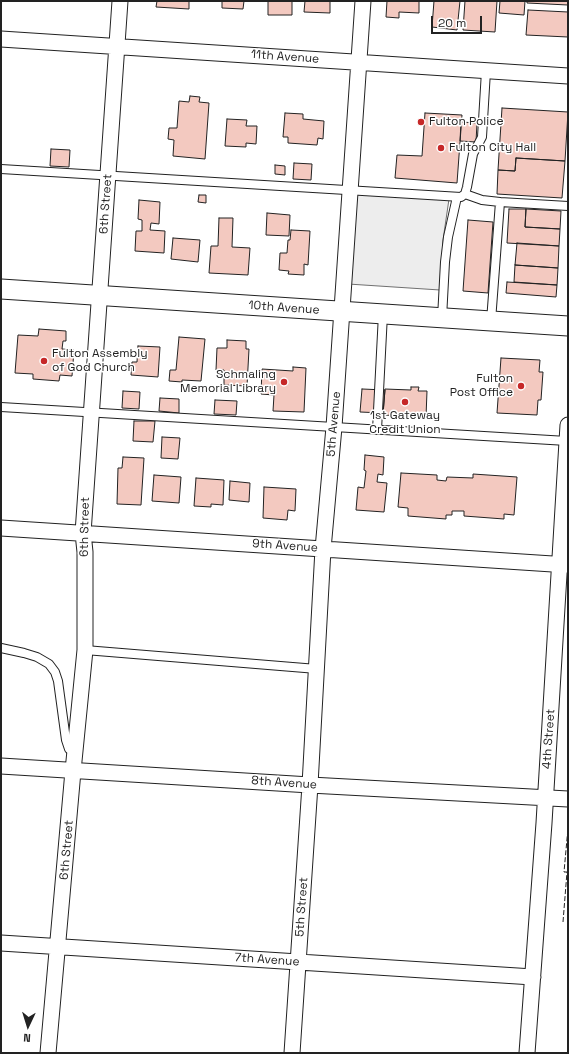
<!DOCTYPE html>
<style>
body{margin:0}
#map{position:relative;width:569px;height:1054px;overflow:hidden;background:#fff;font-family:"Space Grotesk",sans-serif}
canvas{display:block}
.frame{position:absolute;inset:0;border:2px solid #222;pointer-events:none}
.north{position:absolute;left:8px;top:1006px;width:40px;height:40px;-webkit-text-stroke:3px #fff;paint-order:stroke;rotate:184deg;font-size:11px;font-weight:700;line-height:16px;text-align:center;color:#222}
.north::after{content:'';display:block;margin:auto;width:14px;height:18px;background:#222;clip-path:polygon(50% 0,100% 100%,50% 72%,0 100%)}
.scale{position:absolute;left:431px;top:16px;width:51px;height:18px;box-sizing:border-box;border:2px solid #222;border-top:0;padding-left:5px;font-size:12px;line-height:14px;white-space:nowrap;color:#222;-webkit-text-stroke:3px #fff;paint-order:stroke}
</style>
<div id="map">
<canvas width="569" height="1054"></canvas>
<div class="frame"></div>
<div class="north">N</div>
<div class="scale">20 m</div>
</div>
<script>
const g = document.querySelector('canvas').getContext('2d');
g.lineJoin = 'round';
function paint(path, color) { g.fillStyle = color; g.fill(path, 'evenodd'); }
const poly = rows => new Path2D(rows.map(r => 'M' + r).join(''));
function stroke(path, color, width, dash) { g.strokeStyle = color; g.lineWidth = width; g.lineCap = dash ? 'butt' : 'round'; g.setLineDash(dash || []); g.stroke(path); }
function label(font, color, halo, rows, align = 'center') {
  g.font = font + ' "Space Grotesk",sans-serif'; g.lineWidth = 3; g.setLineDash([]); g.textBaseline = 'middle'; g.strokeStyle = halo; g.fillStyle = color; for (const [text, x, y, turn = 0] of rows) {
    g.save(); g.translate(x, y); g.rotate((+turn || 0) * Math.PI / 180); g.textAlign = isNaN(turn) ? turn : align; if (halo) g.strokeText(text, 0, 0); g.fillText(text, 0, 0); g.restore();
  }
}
const parking = poly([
 [354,193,449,199,443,240,440,290,348,284,354,193]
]);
const building = poly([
 [157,1,189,1,189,9,156,7,157,1],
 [222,1,244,1,243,9,222,8,222,1],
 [268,1,292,1,292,15,268,15,268,1],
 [305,1,330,1,330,13,304,12,305,1],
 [387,1,419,1,419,13,399,12,399,18,386,17,387,1],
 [434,1,460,1,457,30,432,27,434,1],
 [465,1,497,1,495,32,463,30,465,1],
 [500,1,525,1,524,15,499,13,500,1],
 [527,1,568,1,568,5,527,3,527,1],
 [528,10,568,12,568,37,526,35,528,10],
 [190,96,200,97,199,102,209,103,205,159,173,156,174,140,168,139,169,128,177,128,179,101,189,102,190,96],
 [502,108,568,112,565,161,516,158,515,171,498,170,502,108],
 [285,113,303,114,303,119,324,121,323,139,318,138,317,145,288,143,288,137,283,137,285,113],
 [425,113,462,115,457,183,395,178,397,155,422,156,425,113],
 [227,119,247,120,246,126,257,126,256,144,246,143,246,147,225,146,227,119],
 [461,122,477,123,476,142,460,141,461,122],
 [51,149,70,150,69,167,50,166,51,149],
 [516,158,565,161,562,198,497,194,498,170,515,171,516,158],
 [294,163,312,164,311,180,293,179,294,163],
 [275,165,285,166,285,175,275,174,275,165],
 [199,195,206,195,206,203,198,202,199,195],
 [139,200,160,202,159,224,151,223,150,230,165,231,164,253,135,251,136,231,142,231,142,220,138,219,139,200],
 [509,209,526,209,525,227,560,229,559,246,507,243,509,209],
 [526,209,561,211,560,229,525,227,526,209],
 [267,213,290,215,289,236,266,235,267,213],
 [219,218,233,218,232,247,250,248,248,275,209,273,211,246,218,246,219,218],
 [468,220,493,222,488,293,463,291,468,220],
 [291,230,310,231,308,265,304,264,304,275,288,274,289,271,279,270,280,253,287,253,288,240,290,240,291,230],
 [173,238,200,240,198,262,171,259,173,238],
 [517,243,559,246,558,268,515,265,517,243],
 [515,265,558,268,557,285,514,282,515,265],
 [507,282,557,285,556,297,506,293,507,282],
 [39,329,66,331,66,341,63,341,62,349,74,350,72,376,60,375,59,381,33,379,33,374,15,373,18,335,38,336,39,329],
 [179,337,205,339,201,381,182,380,182,382,169,381,170,370,176,370,179,337],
 [227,340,246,341,246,349,249,349,247,386,224,385,224,370,216,370,217,348,227,348,227,340],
 [138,346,160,347,158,377,131,375,132,362,137,362,138,346],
 [501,358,540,360,539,372,543,372,541,400,538,400,537,415,497,413,501,358],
 [293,367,306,368,304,412,273,411,274,395,261,394,262,369,293,371,293,367],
 [411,387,419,387,418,391,427,391,426,417,383,415,385,389,411,390,411,387],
 [362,389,385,390,383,413,360,412,362,389],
 [123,391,140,392,139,409,122,408,123,391],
 [160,398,179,399,179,413,159,411,160,398],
 [215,400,237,401,236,415,214,414,215,400],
 [134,421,155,421,153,442,133,441,134,421],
 [162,437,180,438,178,459,161,458,162,437],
 [365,455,384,457,383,475,378,474,377,482,387,483,384,512,356,510,358,487,364,488,366,471,364,470,365,455],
 [123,457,144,458,141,505,117,504,118,468,122,468,123,457],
 [401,473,437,475,437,480,446,481,447,477,473,478,473,474,517,477,514,515,504,514,504,519,464,516,464,511,452,511,452,515,446,515,446,519,408,516,408,508,398,507,401,473],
 [154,475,181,477,179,503,152,501,154,475],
 [196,478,224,480,223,505,211,504,211,507,194,506,196,478],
 [230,481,250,483,249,502,229,500,230,481],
 [264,487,296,489,295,511,288,510,287,520,263,518,264,487]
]);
const service = poly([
 [1,169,461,197,465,194,467,187,473,154,482,137,486,71],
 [465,194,482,200,500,202,491,321],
 [500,202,568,206],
 [442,318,445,262,448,237,457,197],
 [1,407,567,441],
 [377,430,383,314],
 [1,648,24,653,37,657,49,664,55,672,58,681,66,740,69,749,75,753],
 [85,650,317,669]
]);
const minor = poly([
 [1,39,568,76],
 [1,528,568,565],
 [1,766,310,785,568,799],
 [1,943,533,977],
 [48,1053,73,771,85,650,85,552,83,533,120,1],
 [292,1053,310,785,323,549,334,427,363,1],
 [527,1053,544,823,568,425]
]);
const tertiary = poly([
 [1,289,568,326]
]);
const fence = poly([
 [563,922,567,872,564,872,568,828]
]);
const markers = [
 [421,122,4,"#c62828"],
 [441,148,4,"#c62828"],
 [44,361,4,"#c62828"],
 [284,382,4,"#c62828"],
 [521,386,4,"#c62828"],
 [405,402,4,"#c62828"]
];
const streetNames = [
 ["11th Avenue",285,57,4],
 ["6th Street",106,204,-86],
 ["10th Avenue",284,308,4],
 ["5th Avenue",334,424,-85],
 ["6th Street",85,527,-89],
 ["9th Avenue",285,546,4],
 ["4th Street",549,739,-86],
 ["8th Avenue",284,783,4],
 ["6th Street",67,850,-85],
 ["5th Street",302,907,-86],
 ["7th Avenue",267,960,4]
];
const poiNames = [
 ["Fulton Police",429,122],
 ["Fulton City Hall",449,148],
 ["Fulton Assembly",52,354],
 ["of God Church",52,368],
 ["Schmaling",276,375,"right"],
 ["Memorial Library",276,389,"right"],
 ["Fulton",513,379,"right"],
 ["Post Office",513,393,"right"],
 ["1st Gateway",405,416,"center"],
 ["Credit Union",405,430,"center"]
];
paint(parking, '#ededed');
stroke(parking, '#6f6f6f', 1);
paint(building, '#f3c9c0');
stroke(building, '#222', 1);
stroke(service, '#222', 10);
stroke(minor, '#222', 17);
stroke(tertiary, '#222', 21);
stroke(service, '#fff', 8);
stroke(minor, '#fff', 15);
stroke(tertiary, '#fff', 19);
stroke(fence, '#222', 1, [5, 2]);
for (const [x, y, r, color] of markers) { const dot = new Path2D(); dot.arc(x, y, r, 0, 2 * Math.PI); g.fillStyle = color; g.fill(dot); stroke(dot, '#fff', 1.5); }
label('12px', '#222', '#fff', streetNames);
label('12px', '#222', '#fff', poiNames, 'left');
</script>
